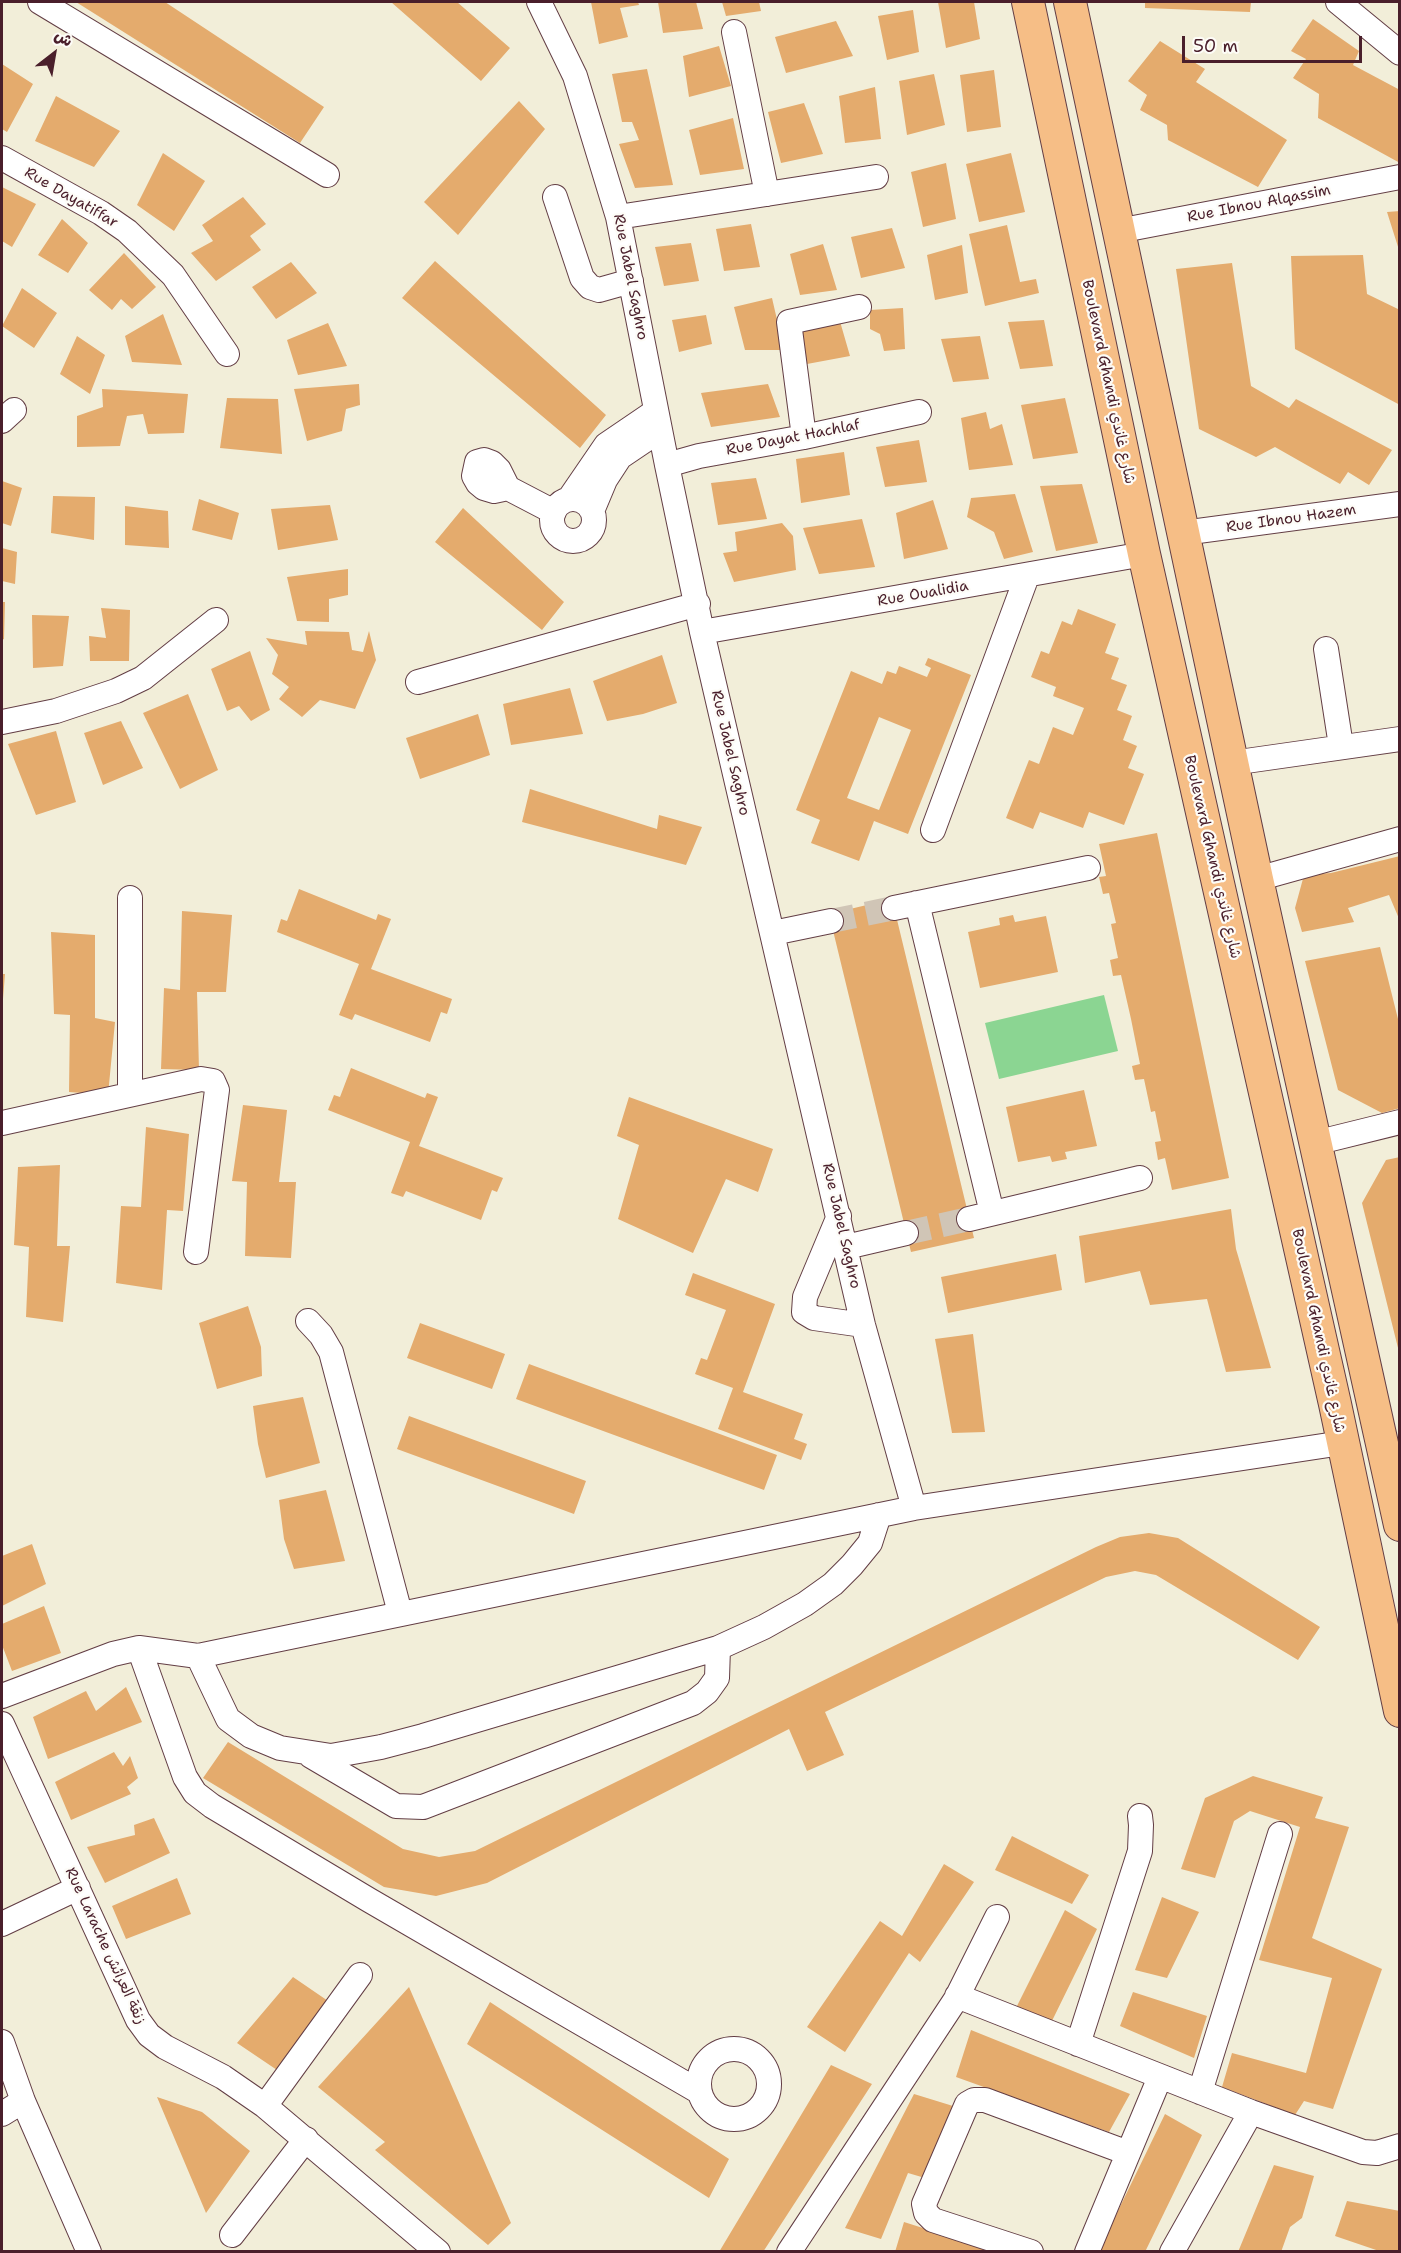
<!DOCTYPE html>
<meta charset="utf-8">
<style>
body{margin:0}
#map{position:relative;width:1401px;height:2253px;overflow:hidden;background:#f2eed9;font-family:"Shantell Sans","Playpen Sans Arabic",sans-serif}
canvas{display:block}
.frame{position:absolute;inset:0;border:3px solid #4a1f2b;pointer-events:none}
.north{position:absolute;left:24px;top:24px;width:60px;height:60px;-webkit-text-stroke:4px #fdfcf7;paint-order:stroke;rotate:31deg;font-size:16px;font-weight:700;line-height:24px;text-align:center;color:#4a1f2b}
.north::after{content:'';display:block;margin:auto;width:21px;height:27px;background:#4a1f2b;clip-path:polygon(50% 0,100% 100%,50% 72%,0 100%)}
.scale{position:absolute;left:1182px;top:36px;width:180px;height:27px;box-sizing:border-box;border:3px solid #4a1f2b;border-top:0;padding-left:8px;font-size:18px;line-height:21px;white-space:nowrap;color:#4a1f2b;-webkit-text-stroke:4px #fdfcf7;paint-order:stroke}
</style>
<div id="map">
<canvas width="1401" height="2253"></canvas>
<div class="frame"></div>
<div class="north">ش</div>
<div class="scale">50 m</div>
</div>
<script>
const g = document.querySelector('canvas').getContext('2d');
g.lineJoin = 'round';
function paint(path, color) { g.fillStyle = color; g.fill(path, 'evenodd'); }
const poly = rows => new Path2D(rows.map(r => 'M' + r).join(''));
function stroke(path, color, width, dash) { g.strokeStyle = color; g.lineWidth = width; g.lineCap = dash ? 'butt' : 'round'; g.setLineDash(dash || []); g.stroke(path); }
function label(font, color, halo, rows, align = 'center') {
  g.font = font + ' "Shantell Sans","Playpen Sans Arabic",sans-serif'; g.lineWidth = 4.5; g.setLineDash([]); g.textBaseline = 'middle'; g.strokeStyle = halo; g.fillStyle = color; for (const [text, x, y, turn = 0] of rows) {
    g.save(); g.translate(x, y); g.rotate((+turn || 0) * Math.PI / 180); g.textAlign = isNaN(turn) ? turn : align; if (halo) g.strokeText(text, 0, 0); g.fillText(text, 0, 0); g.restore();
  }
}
const green = poly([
 [1104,995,1118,1051,999,1079,985,1023]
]);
const building = poly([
 [76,2,165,2,324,107,300,143],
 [391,2,457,2,510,48,481,81],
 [591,2,638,2,639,5,620,8,628,37,599,44],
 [658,2,696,2,703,29,663,33],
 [722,2,759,2,761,11,726,16],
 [938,2,974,2,980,39,946,48],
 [1145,2,1251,2,1250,12,1145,8],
 [913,10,919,52,887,60,878,16],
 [1313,19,1359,51,1353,65,1400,90,1400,163,1318,118,1319,94,1293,78,1306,59,1291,51],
 [836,21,853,56,786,73,775,37],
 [1160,41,1205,69,1196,82,1287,140,1258,187,1168,140,1167,125,1140,110,1147,95,1128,81],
 [719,46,731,86,689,97,683,56],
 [2,64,33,84,7,132,2,129],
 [647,69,673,185,635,188,619,144,639,140,632,122,622,122,612,74],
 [994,70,1001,127,967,132,960,75],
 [934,74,945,125,907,135,899,81],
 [875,87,881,139,845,143,839,96],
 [56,96,120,131,94,167,35,141],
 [519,101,545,129,458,235,424,202],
 [804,103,823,154,781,163,768,112],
 [733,118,744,169,700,175,689,130],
 [163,153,205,181,174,231,137,205],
 [1011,153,1025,212,979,222,966,164],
 [946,163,956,219,923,227,911,172],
 [2,187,36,204,12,247,2,241],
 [243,197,266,224,250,236,261,250,216,281,191,253,213,241,202,225],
 [1400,211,1400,250,1399,250,1387,212],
 [62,219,88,243,68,273,38,255],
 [751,224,760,267,724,271,716,229],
 [1007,225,1020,282,1036,279,1039,293,985,306,969,234],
 [892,228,905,268,861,278,851,237],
 [691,243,699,281,664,286,655,247],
 [823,244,837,290,800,295,790,254],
 [962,245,968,293,935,300,927,255],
 [124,253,156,287,132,309,121,299,112,310,89,290],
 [1363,255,1367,294,1400,310,1400,405,1295,349,1291,256],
 [435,261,606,415,580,448,402,298],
 [291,262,317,293,276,319,252,287],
 [1232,263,1251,386,1289,408,1296,399,1392,450,1369,485,1348,472,1340,484,1275,447,1256,457,1199,429,1176,269],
 [22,288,57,313,34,348,2,326],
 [772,298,784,350,745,350,734,307],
 [903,308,905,349,884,351,880,334,870,329,870,310],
 [163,314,182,365,132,362,125,336],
 [706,315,712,344,679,352,672,320],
 [839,318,850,356,807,364,796,328],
 [1044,320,1053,366,1020,369,1008,322],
 [328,323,347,366,298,375,287,340],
 [77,336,105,355,90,394,60,374],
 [980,336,989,379,953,382,941,339],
 [359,384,360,405,346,409,342,431,307,441,294,389],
 [768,384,780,417,711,427,701,393],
 [102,389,188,394,184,433,148,434,143,414,127,416,120,446,77,447,77,416,103,407],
 [227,398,278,399,282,454,220,448],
 [1065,398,1078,453,1033,459,1021,405],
 [986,412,990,429,1002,424,1013,465,969,470,961,418],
 [919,440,927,482,885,487,876,447],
 [844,452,850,495,801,503,796,459],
 [756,478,767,519,718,525,711,483],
 [2,481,22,488,11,526,2,523],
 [1082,484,1098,543,1056,551,1040,486],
 [1015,494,1033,552,1004,559,994,532,967,517,971,498],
 [53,496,95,497,94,540,51,533],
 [199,499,239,513,232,540,192,530],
 [933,500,948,549,904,559,896,513],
 [330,505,338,540,278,550,271,509],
 [125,506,168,511,169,548,125,545],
 [463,508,564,602,542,630,435,542],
 [862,519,875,567,819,574,803,528],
 [782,523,793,536,796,570,734,582,723,553,737,551,735,532],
 [2,548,17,552,15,584,2,581],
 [348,569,348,595,329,599,329,622,297,621,287,577],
 [2,602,5,602,4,639,2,640],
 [101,608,130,610,129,661,90,661,89,636,106,638],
 [1078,609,1116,624,1105,653,1119,658,1111,679,1127,685,1117,710,1132,716,1123,740,1137,746,1128,768,1144,774,1124,825,1089,812,1083,828,1040,812,1033,829,1006,818,1029,760,1039,764,1053,727,1073,735,1084,708,1053,696,1056,687,1031,677,1041,651,1049,654,1062,621,1072,625],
 [32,615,69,616,63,666,33,668],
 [305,631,349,632,352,650,363,652,369,631,376,660,355,709,320,700,302,717,279,699,289,687,272,674,278,655,266,638,307,645],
 [250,651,270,710,251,721,239,706,227,711,211,669],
 [662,655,677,703,643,714,607,721,593,681],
 [928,658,971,675,908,834,874,821,859,861,811,843,820,820,796,810,851,671,882,684,887,671,896,674,899,666,927,677,931,668,925,665],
 [879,717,911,730,879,810,847,798],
 [570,688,583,734,511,745,503,704],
 [188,694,218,770,180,789,143,713],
 [478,714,490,755,420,779,406,738],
 [121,721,143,768,103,785,84,733],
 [56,731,76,802,36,815,8,744],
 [530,789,657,829,659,815,702,827,686,865,522,822],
 [1157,833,1229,1178,1172,1190,1165,1158,1158,1160,1155,1142,1161,1141,1155,1111,1151,1112,1144,1079,1135,1080,1132,1066,1140,1064,1131,1019,1121,975,1113,976,1110,960,1118,958,1111,924,1116,923,1109,893,1103,894,1099,877,1106,876,1099,844],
 [1400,856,1400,921,1389,895,1348,908,1354,922,1302,932,1295,908,1304,875,1331,873],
 [299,889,376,920,378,914,391,919,371,969,452,999,447,1014,441,1012,430,1042,355,1014,352,1020,339,1015,359,964,277,932,281,919,287,921],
 [892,899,974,1238,911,1252,829,914],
 [182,911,232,915,226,992,197,992,199,1070,161,1069,164,988,180,990],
 [1013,915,1015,922,1046,916,1058,972,980,988,968,932,1000,925,999,918],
 [51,932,95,935,95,1018,115,1022,108,1095,69,1092,70,1015,54,1014],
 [1380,947,1400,1027,1400,1108,1382,1113,1338,1090,1305,961],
 [2,974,5,974,3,999,2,999],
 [351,1068,425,1098,427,1093,438,1097,419,1146,503,1178,497,1192,492,1190,481,1220,406,1191,403,1197,391,1193,410,1142,328,1110,334,1095,340,1097],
 [1084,1090,1097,1146,1065,1152,1067,1159,1052,1162,1050,1156,1018,1162,1006,1107],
 [629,1097,773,1149,758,1192,726,1179,693,1253,618,1219,639,1145,617,1136],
 [243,1105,287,1110,279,1182,296,1182,291,1258,245,1256,247,1182,232,1181],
 [146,1127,189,1134,183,1211,167,1210,162,1290,116,1283,121,1206,141,1207],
 [1400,1157,1400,1352,1399,1352,1362,1203,1386,1160],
 [60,1165,57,1246,70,1246,63,1322,26,1317,29,1247,14,1245,18,1167],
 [1231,1209,1236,1249,1271,1368,1226,1372,1207,1299,1150,1305,1140,1271,1085,1283,1079,1236],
 [1056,1254,1062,1290,948,1313,941,1277],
 [693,1273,775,1304,743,1392,803,1414,794,1439,807,1444,801,1460,718,1429,733,1388,695,1374,701,1358,707,1360,726,1310,685,1295],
 [248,1306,261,1347,262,1376,217,1389,199,1323],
 [420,1323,505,1354,492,1389,407,1358],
 [973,1334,985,1432,952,1433,935,1339],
 [529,1364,777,1455,764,1490,516,1399],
 [303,1397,320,1463,266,1478,258,1444,253,1406],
 [409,1416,586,1481,574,1514,397,1449],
 [326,1490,345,1561,294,1569,284,1539,279,1500],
 [1149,1533,1178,1538,1320,1627,1298,1660,1156,1575,1135,1571,1106,1577,825,1712,844,1755,807,1771,789,1729,487,1883,436,1896,384,1887,203,1778,228,1742,403,1849,439,1857,475,1851,1096,1547,1120,1537],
 [32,1544,46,1584,2,1606,2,1556],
 [44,1606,61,1653,12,1671,2,1645,2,1624],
 [126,1687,142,1722,48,1759,33,1717,86,1691,96,1711],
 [114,1752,123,1766,130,1756,138,1778,127,1787,131,1794,71,1820,55,1782],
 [1253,1776,1323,1797,1315,1818,1349,1827,1312,1938,1382,1969,1333,2109,1304,2101,1295,2115,1222,2087,1232,2053,1306,2073,1332,1978,1259,1960,1300,1827,1250,1811,1234,1821,1215,1878,1181,1869,1205,1798],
 [154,1818,170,1853,105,1883,87,1847,135,1835,134,1825],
 [1012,1836,1089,1875,1072,1904,995,1870],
 [944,1864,974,1882,920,1962,909,1953,845,2052,807,2027,880,1921,902,1936],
 [177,1878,191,1914,126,1939,112,1906],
 [1162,1897,1199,1912,1167,1978,1135,1970],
 [1065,1910,1097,1929,1050,2025,1017,2006],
 [293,1977,331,2003,277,2070,237,2043],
 [409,1987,511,2223,488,2245,375,2150,385,2142,318,2087],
 [1133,1992,1207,2016,1194,2058,1120,2026],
 [490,2002,729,2159,709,2198,467,2044],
 [971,2030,1130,2094,1109,2132,956,2077],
 [831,2065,872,2084,763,2252,719,2252],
 [914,2094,953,2106,925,2178,908,2173,881,2239,845,2228],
 [157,2097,202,2112,250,2151,206,2213],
 [1165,2114,1202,2135,1145,2252,1098,2252],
 [1274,2165,1314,2176,1302,2218,1290,2227,1281,2252,1238,2252],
 [1347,2201,1400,2211,1400,2252,1382,2252,1335,2236],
 [904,2222,995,2251,994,2252,895,2252]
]);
const minorTunnel = poly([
 [831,921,894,908],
 [906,1233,969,1219]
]);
const minor = poly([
 [40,2,327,175],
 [539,2,575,76,618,217,667,465,702,632,863,1325,914,1508],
 [1338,2,1400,53],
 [734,32,767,194],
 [2,158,101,213,127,231,173,275,227,354],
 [555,197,582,278,590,287,599,290,631,281],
 [618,217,876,177],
 [1118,231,1400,177],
 [2,421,14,410],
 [804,437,789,322,859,307],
 [667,465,699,456,804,437,919,412],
 [508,488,494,491,484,488,478,483,474,476,477,462,484,460,492,463,499,470,508,488,554,512],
 [569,499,606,445,656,411],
 '552 520a21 21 0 1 1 42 0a21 21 0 1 1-42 0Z',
 [592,511,605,480,620,457,660,430],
 [1183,533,1400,504],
 [702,632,1144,554],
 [1326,649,1341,746],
 [418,682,698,604],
 [2,722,56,711,116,691,143,678,216,620],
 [1232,763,1400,739],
 [933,830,1027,576],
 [1257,879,1400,839],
 [917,903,992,1213],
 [894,908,1088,868],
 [773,933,831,921],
 [130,1094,130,898],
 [2,1123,201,1079,213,1081,217,1090,196,1252],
 [1315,1143,1400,1122],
 [839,1216,805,1297,804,1312,814,1318,863,1325],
 [969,1219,1140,1178],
 [846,1247,906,1233],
 [308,1321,321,1335,331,1352,400,1613],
 [139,1648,185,1777,195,1793,212,1806,369,1900,698,2091],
 [198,1656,228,1719,251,1736,280,1748,331,1756,381,1747,423,1736,718,1648,764,1627,805,1604,833,1584,852,1565,870,1543,879,1515],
 [2,1696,113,1654,139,1648,198,1656,914,1508,1342,1443],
 [2,1724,138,2020,149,2035,165,2047,223,2077,265,2106,438,2252],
 [311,1756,396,1806,423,1807,693,1703,707,1692,717,1678,718,1648],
 [2,1924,78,1888],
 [957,1996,1251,2112,1363,2152,1377,2153,1400,2146],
 [2,2042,23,2101,89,2252],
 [1078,2044,1140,1851,1141,1825,1140,1816],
 '699 2084a35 35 0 1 1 70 0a35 35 0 1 1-70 0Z',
 [1200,2092,1280,1834],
 [265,2106,360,1975],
 [2,2114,23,2101],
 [232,2235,306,2139],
 [789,2252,956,1999,997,1917],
 [1031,2252,933,2220,926,2213,924,2204,967,2104,974,2100,985,2100,1128,2153],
 [1087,2252,1160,2077],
 [1172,2252,1251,2112]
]);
const major = poly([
 [1028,2,1144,554,1335,1404,1400,1711],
 [1070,2,1257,879,1400,1525]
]);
const streetNames = [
 ["Rue Dayatiffar",71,198,30],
 ["Rue Ibnou Alqassim",1259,204,-11],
 ["Rue Jabel Saghro",630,277,79],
 ["Boulevard Ghandi شارع غاندي",1108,382,78],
 ["Rue Dayat Hachlaf",793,438,-11],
 ["Rue Ibnou Hazem",1291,519,-8],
 ["Rue Oualidia",923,594,-10],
 ["Rue Jabel Saghro",730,753,77],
 ["Boulevard Ghandi شارع غاندي",1212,857,77],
 ["Rue Jabel Saghro",841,1226,77],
 ["Boulevard Ghandi شارع غاندي",1318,1331,78],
 ["Rue Larache زنقة العرائش",105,1946,65]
];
paint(green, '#8bd592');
paint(building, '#e4ab6d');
stroke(minorTunnel, '#d0c5b6', 24, [24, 12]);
stroke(minor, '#633e45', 26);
stroke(major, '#633e45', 34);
stroke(minor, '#fff', 24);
stroke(major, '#f6be86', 32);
label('15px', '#4a1f2b', '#fdfcf7', streetNames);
</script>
